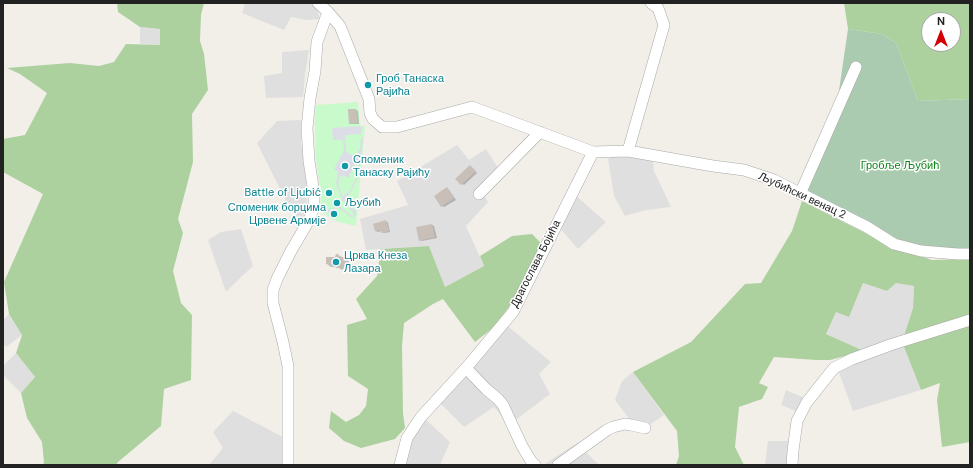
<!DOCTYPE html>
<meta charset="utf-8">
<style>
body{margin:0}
#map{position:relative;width:973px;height:468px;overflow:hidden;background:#f2efe9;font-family:"DM Sans",sans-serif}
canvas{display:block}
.frame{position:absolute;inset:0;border:4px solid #222;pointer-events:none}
.north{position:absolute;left:921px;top:12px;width:40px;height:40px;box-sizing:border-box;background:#fff;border:1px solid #a7a7a7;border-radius:50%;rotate:0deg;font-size:11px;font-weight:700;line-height:16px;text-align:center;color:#222}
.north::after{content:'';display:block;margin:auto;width:14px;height:18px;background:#d40000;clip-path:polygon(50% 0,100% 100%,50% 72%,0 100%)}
</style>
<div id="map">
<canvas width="973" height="468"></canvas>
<div class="frame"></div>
<div class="north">N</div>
</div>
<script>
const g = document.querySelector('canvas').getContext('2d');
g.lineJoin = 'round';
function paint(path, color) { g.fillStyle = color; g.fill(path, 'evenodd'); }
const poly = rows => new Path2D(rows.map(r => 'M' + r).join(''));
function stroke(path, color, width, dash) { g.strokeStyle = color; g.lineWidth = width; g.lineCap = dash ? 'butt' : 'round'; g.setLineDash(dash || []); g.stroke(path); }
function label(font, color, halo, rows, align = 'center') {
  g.font = font + ' "DM Sans",sans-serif'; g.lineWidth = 3; g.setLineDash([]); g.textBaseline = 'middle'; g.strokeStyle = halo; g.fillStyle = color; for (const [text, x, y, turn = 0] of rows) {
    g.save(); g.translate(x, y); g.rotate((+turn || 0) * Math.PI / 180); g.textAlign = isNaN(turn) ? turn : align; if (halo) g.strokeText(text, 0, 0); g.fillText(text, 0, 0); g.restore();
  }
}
const residential = poly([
 [245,3,310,3,317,9,320,19,306,20,291,17,284,30,242,13],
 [140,27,160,29,160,45,140,44],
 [309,50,305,75,303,97,266,98,264,76,282,73,282,52],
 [301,120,301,142,306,180,307,210,300,222,290,209,257,143,277,121],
 [457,145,469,160,486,149,498,168,479,187,488,202,466,226,484,266,445,287,429,246,366,250,360,219,408,205,397,181],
 [625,150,652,157,654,171,671,207,646,210,625,216,614,196,608,159],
 [575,195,606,222,578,249,558,226],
 [241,229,253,266,240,278,226,292,208,240,221,232],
 [863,283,887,291,896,283,914,286,913,308,902,342,921,390,853,411,838,370,864,351,826,334,836,311,849,317],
 [9,314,22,335,6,347,3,343,3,320],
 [504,323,551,362,539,374,550,394,509,425,494,407,464,427,437,400],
 [16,353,35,377,21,393,3,375,3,366],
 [633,372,664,415,639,432,615,400,622,381],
 [786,390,807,399,800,413,781,405],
 [233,411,283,437,285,465,209,465,223,448,213,432],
 [422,416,450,442,440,465,401,465],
 [768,441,794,441,795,465,765,465],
 [577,443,599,465,543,465]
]);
const forest = poly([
 [117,3,204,3,201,15,200,41,204,54,208,90,192,114,193,162,178,219,183,233,173,271,181,303,192,315,191,380,164,389,161,426,118,462,116,465,43,465,44,462,42,442,27,418,21,393,35,377,16,353,22,335,9,314,4,282,43,194,3,172,3,139,25,135,47,93,20,74,7,68,70,63,99,66,114,62,126,44,160,45,160,29,140,27,118,12],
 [844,3,970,3,970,99,918,101,896,43,882,34,848,29],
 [929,20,953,20,953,44,929,44],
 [802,201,891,246,932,260,970,259,970,442,942,447,937,400,940,383,921,390,902,342,913,308,914,286,896,283,887,291,863,283,849,317,836,312,826,334,864,351,830,360,816,360,774,357,759,383,768,387,762,399,739,407,735,447,744,465,676,465,679,456,677,431,633,372,691,342,745,284,761,283,792,231],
 [532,234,542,244,509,307,493,328,475,342,443,299,433,304,404,323,402,346,403,413,405,428,395,439,361,448,344,441,329,428,331,411,346,422,359,415,366,406,368,389,348,376,347,325,367,319,356,299,377,276,381,249,429,246,445,287,484,266,480,256,512,236]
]);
const cemetery = poly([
 [848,29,882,34,896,43,918,101,970,99,970,252,913,245,889,236,807,192,835,118]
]);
const park = poly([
 [358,102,360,126,365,126,356,226,338,222,321,212,320,209,321,193,316,159,315,123,316,105]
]);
const plaza = poly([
 [362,126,361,134,345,135,346,152,355,157,360,149,361,138,363,138,360,167,358,177,353,188,345,199,356,212,356,215,354,217,351,217,339,208,337,208,334,212,329,213,320,209,321,207,331,210,336,206,339,206,351,215,353,216,354,214,342,199,337,186,336,183,338,175,337,174,338,172,334,169,344,151,343,140,333,140,332,128],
 [357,161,359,162,359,163,356,178,351,189,343,197,338,185,340,176,342,177,343,175,348,178]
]);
const shadow = poly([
 [349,110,356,110,358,111,359,124,352,124,350,123],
 [470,166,477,173,464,185,462,184],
 [447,188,449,190,456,200,444,207,442,206],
 [386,221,388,223,390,232,384,233,381,231,378,232,376,231,374,224],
 [432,225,434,226,437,238,422,241,420,240],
 [338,255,348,260,350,264,349,266,345,267,342,270,337,267,331,267,327,264]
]);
const building = poly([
 [348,109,356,109,358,123,349,124],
 [470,165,476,171,461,185,455,179],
 [447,187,454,198,441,207,434,196],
 [386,220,389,231,381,233,380,230,375,231,373,224],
 [432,224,435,237,419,241,416,227],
 [336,254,338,254,339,257,344,257,345,258,346,261,344,264,340,265,339,268,337,268,335,267,335,265,326,264,326,257,335,257]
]);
const minor = poly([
 [318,3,328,12,340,26,369,99,370,113,373,119,382,127,397,127,472,107,593,152,628,151,713,166,744,170,774,180,867,227,894,244,921,251,958,254,970,254],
 [628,151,664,25,658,8,651,3],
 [479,194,540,132],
 [800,194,856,67],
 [466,368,486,389,498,399,503,405,522,446,531,461,535,465],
 [288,465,288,366,283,342,273,303,273,290,277,279,291,251,308,222,313,210,314,203,314,193,309,161,307,128,310,98,315,71,317,42,328,12],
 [400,465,407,438,421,417,466,368,513,312,593,152],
 [558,465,607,430,613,427,625,424,631,425,645,428],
 [792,465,793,451,797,421,807,402,834,368,852,359,893,344,970,320]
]);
const markers = [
 [368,85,4,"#0f9aa8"],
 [345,166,4,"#0f9aa8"],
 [329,193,4,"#0f9aa8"],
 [337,203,4,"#0f9aa8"],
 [334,214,4,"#0f9aa8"],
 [336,262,4,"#0f9aa8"]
];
const cultureNames = [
 ["Гроб Танаска",376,79],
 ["Рајића",376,92],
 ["Споменик",353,160],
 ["Танаску Рајићу",353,173],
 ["Battle of Ljubić",321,193,"right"],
 ["Љубић",345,203],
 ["Споменик борцима",326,208,"right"],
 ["Црвене Армије",326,221,"right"],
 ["Црква Кнеза",344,256],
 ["Лазара",344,269]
];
const parkNames = [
 ["Гробље Љубић",900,166]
];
const streetNames = [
 ["Љубићски венац 2",802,196,25],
 ["Драгослава Бојића",536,264,-63]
];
paint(residential, '#e0dfdf');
paint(forest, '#add19e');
paint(cemetery, '#aacbaf');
paint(park, '#c8facc');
paint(plaza, '#dddde8');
paint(shadow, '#0003');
paint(building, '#c7bfb8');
stroke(minor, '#a9a9a9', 12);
stroke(minor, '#fff', 11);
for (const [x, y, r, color] of markers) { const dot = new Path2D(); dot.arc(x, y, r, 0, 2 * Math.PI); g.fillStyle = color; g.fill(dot); stroke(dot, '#fff', 1.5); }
label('11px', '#0d838f', '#fff', cultureNames, 'left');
label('11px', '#0c8416', '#fff', parkNames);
label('11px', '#222', '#fff', streetNames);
</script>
